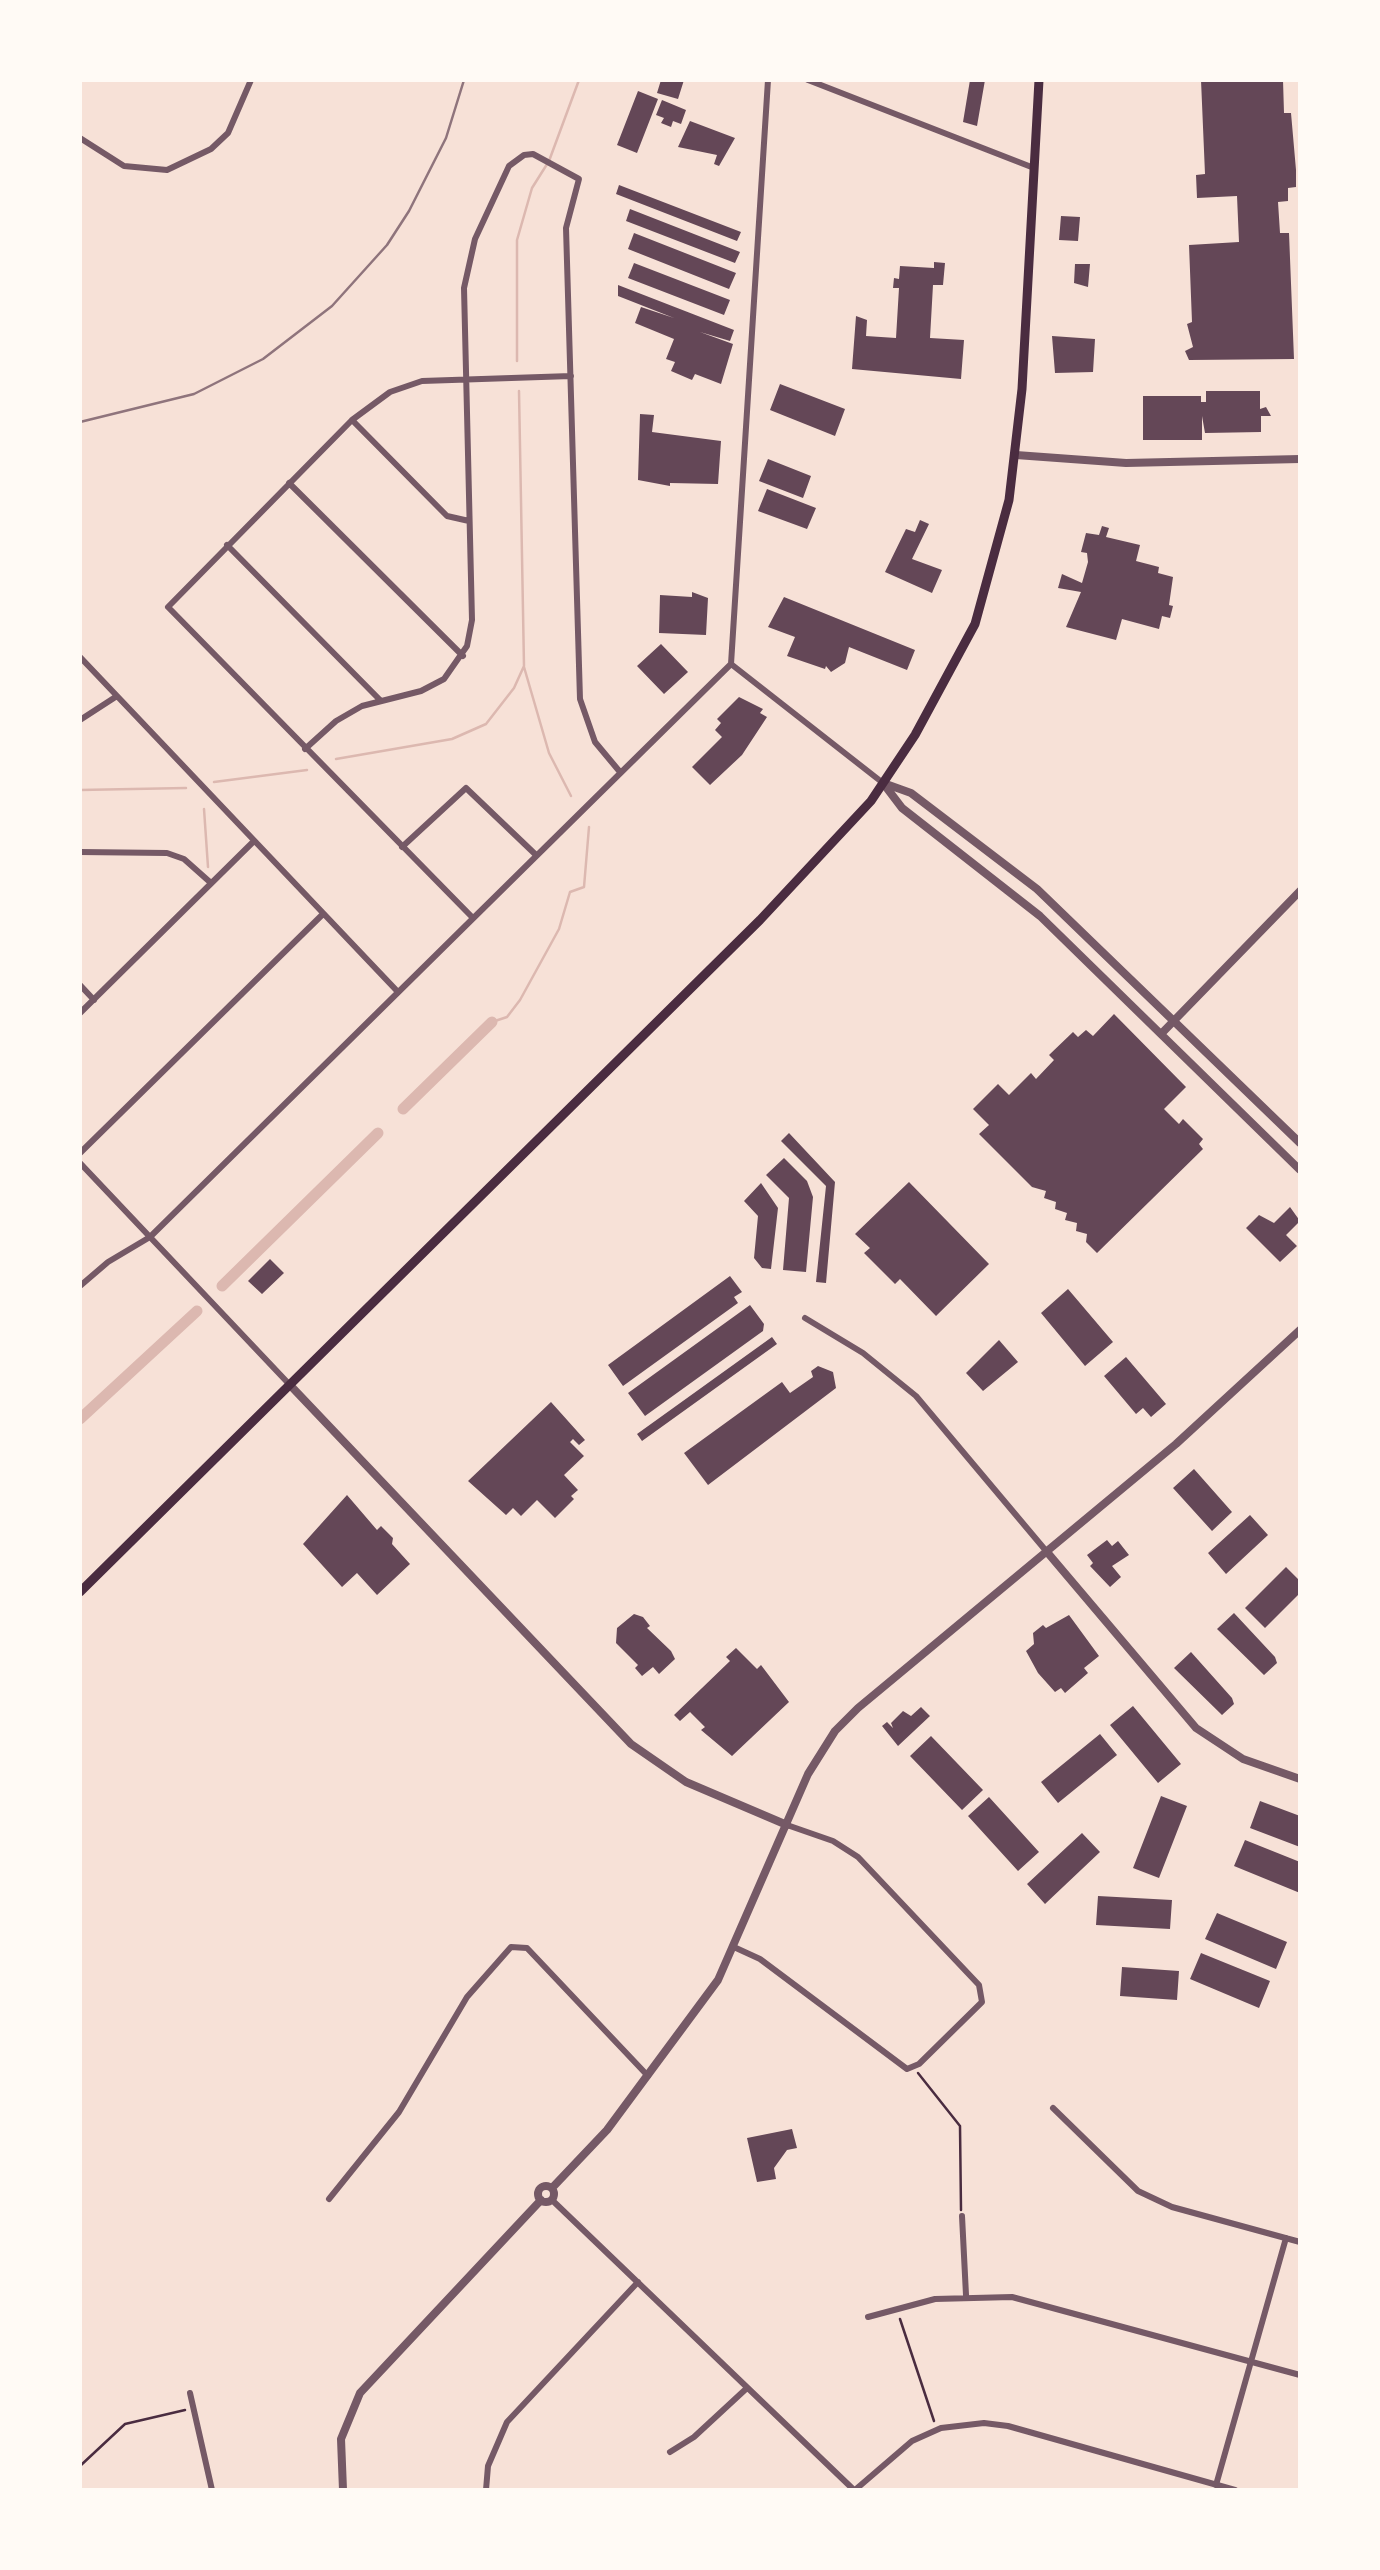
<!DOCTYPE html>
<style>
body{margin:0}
#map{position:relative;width:1380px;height:2570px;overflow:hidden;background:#f7e1d7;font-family:"Source Sans 3",sans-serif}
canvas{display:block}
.frame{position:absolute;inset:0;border:82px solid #fffaf5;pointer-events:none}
</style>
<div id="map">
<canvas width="1380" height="2570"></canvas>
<div class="frame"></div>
</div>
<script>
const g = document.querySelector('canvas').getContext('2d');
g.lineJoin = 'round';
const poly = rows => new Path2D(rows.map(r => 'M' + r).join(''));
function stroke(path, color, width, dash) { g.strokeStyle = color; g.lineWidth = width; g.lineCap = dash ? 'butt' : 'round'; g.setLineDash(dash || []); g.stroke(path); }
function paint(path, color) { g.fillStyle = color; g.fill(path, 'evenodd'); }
const stream = poly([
 [517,361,517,240,532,188,549,161,579,80],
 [524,667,549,753,571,796],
 [336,759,452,739,486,724,514,688,524,666,519,391],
 [214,782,307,770],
 [80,790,186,788],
 [204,809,208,867],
 [492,1022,507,1017,520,1000,559,929,570,892,584,887,589,827]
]);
const canal = poly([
 [403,1109,492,1022],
 [222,1286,378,1133],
 [80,1419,197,1311]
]);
const building = poly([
 [661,80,684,80,678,99,657,93],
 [970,80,985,80,977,126,963,122],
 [1201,80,1283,80,1284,113,1291,113,1296,170,1296,187,1288,188,1288,201,1278,202,1280,233,1289,233,1294,359,1189,360,1185,351,1193,347,1187,324,1192,322,1189,245,1239,242,1237,196,1197,198,1196,175,1205,174],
 [638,91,658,99,637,153,617,145],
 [662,100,686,110,681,124,673,121,671,127,661,123,664,118,656,115],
 [690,121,735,138,719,166,714,164,717,155,678,147],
 [619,185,741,232,737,241,616,194],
 [630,209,740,252,735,263,626,221],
 [1061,216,1080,217,1078,241,1059,240],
 [634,233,736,273,729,289,628,249],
 [934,262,945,263,943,285,933,285,930,338,964,340,961,379,852,369,856,316,867,320,866,336,896,338,899,288,893,288,894,278,899,279,900,266,934,268],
 [634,263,730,300,724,315,628,278],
 [1075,264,1090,264,1088,287,1074,283],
 [618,285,734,330,730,341,700,332,733,344,721,384,695,374,692,380,671,371,675,362,666,359,674,339,635,323,641,307,674,318,618,296],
 [1052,336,1095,339,1093,372,1055,373],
 [780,384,845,409,835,436,770,410],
 [1206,391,1260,391,1260,409,1266,407,1271,416,1261,416,1261,432,1205,433,1202,416,1202,440,1143,440,1143,396,1201,396,1201,402,1206,402],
 [640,414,654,415,652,432,721,441,718,484,670,483,670,486,638,480],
 [768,459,811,476,803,498,759,481],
 [767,489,816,508,807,529,758,511],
 [920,520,929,524,912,559,942,570,932,593,885,572,906,529,915,532],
 [1102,526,1109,528,1106,537,1140,545,1136,561,1159,567,1158,573,1173,577,1169,605,1173,606,1170,618,1162,616,1159,629,1122,619,1116,640,1066,627,1081,592,1058,588,1062,574,1082,583,1088,562,1087,553,1081,552,1086,533,1099,535],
 [692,592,708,598,706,635,659,633,660,595,692,597],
 [784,597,915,650,907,670,849,647,845,663,831,672,826,666,825,669,787,656,795,637,768,627],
 [661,644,688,672,664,694,637,666],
 [739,697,763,709,760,713,767,717,742,755,710,785,692,767,722,737,715,730,721,723,717,719],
 [1114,1014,1186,1087,1164,1109,1179,1124,1183,1119,1203,1139,1199,1144,1203,1149,1097,1253,1086,1242,1087,1234,1076,1231,1077,1223,1065,1220,1067,1213,1055,1209,1056,1202,1044,1198,1046,1191,1032,1187,979,1134,989,1125,973,1109,998,1084,1009,1095,1031,1073,1036,1079,1054,1060,1049,1055,1073,1032,1078,1037,1086,1030,1093,1036],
 [789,1133,835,1182,826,1283,816,1282,826,1186,781,1141],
 [784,1158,807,1181,813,1197,806,1272,783,1270,789,1198,766,1175],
 [909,1182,989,1264,936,1316,900,1279,895,1284,864,1253,870,1248,855,1234],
 [761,1183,778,1208,771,1269,762,1268,754,1258,758,1216,744,1201],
 [1290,1207,1300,1221,1286,1235,1297,1246,1280,1262,1246,1228,1259,1215,1274,1223],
 [270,1259,284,1273,262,1294,248,1281],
 [730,1276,742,1292,734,1297,738,1303,623,1386,608,1365],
 [1068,1289,1113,1342,1085,1366,1041,1313],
 [750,1305,764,1324,763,1331,645,1416,628,1393],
 [772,1337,777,1344,642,1441,637,1434],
 [999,1340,1018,1362,983,1391,966,1373],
 [1126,1357,1166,1404,1151,1417,1143,1408,1136,1414,1104,1376],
 [818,1366,833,1372,836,1388,708,1485,684,1453,782,1382,790,1393,813,1377,811,1371],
 [551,1402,585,1440,579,1445,573,1439,570,1442,584,1456,564,1475,578,1490,571,1496,574,1499,555,1518,537,1500,521,1516,513,1508,506,1515,468,1481],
 [1194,1469,1232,1512,1212,1531,1173,1488],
 [347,1495,377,1530,381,1526,393,1538,392,1544,410,1564,377,1595,357,1573,342,1587,303,1544],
 [1250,1515,1268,1535,1226,1574,1208,1553],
 [1107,1540,1112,1546,1118,1541,1129,1555,1112,1566,1121,1577,1110,1587,1090,1566,1093,1563,1087,1555],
 [1286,1567,1300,1581,1300,1593,1265,1628,1245,1608],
 [1234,1613,1275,1657,1277,1663,1264,1675,1217,1629],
 [634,1614,643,1617,650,1626,647,1628,671,1651,675,1659,659,1674,653,1667,642,1676,635,1668,638,1665,616,1643,617,1628],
 [1069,1615,1099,1656,1084,1668,1088,1673,1065,1693,1061,1688,1055,1692,1038,1673,1026,1651,1034,1644,1033,1633,1043,1625,1046,1628],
 [736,1648,757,1669,761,1665,789,1702,732,1756,701,1730,705,1727,690,1712,680,1721,674,1715,730,1661,726,1657],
 [1191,1652,1232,1698,1234,1704,1222,1715,1174,1668],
 [1133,1706,1181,1764,1158,1783,1110,1725],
 [921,1707,930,1716,898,1746,882,1726,887,1722,893,1728,891,1723,903,1711,911,1716],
 [1100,1734,1117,1755,1058,1803,1041,1782],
 [931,1736,983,1790,962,1810,910,1756],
 [1161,1796,1187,1806,1159,1878,1133,1868],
 [989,1797,1039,1852,1018,1871,968,1816],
 [1260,1801,1300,1816,1300,1847,1250,1828],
 [1082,1833,1100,1852,1045,1904,1027,1884],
 [1245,1840,1300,1862,1300,1893,1234,1866],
 [1098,1896,1172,1900,1170,1929,1096,1925],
 [1217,1913,1287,1942,1276,1969,1205,1939],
 [1201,1953,1270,1981,1259,2008,1190,1979],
 [1122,1967,1179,1971,1177,2000,1120,1996],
 [792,2129,797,2148,787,2150,774,2168,776,2179,757,2182,747,2138]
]);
const path = poly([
 [918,2073,960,2126,961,2210],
 [900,2319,934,2421],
 [80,2466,125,2424,185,2410]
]);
const minor = poly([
 [808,80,1034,168],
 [80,138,124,166,167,170,211,149,228,133,251,80],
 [352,420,447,516,469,521],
 [289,483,463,656],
 [227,545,380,700],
 [80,657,398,992],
 [731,664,883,783],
 [80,720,117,696],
 [305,749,336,721,362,706,421,691,444,679,467,646,472,620,464,288,475,239,509,166,524,155,533,154,579,179,566,228,580,699,595,742,620,772],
 [402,847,466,788,535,854],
 [80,852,167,853,184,859,211,883],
 [471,916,168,607,352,420,390,392,422,381,571,376],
 [80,985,94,1000],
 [80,1013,253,842],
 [80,1153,323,914],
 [80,1163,289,1384],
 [80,1286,108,1262,150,1237,731,664,768,80],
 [805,1318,863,1353,916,1396,1047,1552],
 [736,1948,760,1959,907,2069,919,2064,982,2002,979,1985,858,1857,833,1841,787,1825],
 [1053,2108,1138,2191,1172,2207,1300,2242],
 [329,2199,399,2112,467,1997,511,1947,527,1948,648,2076],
 [552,2200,854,2490],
 [962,2216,966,2295],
 [868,2317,935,2299,1012,2297,1300,2375],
 [190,2393,212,2490],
 [670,2452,694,2437,747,2388],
 [1216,2485,1286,2238],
 [486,2490,488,2466,507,2422,638,2282],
 [855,2490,912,2441,941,2428,984,2423,1008,2426,1235,2490]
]);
const tertiary = poly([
 [1016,455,1126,463,1300,459],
 [883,783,902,808,1040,916,1300,1170],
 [886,784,911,793,1037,889,1300,1143],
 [1162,1033,1300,891],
 [289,1384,631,1744,686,1782,787,1825],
 [1047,1552,1196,1728,1243,1759,1300,1779],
 '538 2194a8 8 0 1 1 16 0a8 8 0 1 1-16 0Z',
 [552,2188,607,2130,718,1980,808,1774,835,1731,858,1708,1176,1444,1300,1330],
 [343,2490,341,2439,360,2393,541,2200]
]);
const primary = poly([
 [80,1592,760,920,871,801,915,735,975,624,1009,500,1022,389,1039,80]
]);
const rail = poly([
 [80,422,194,394,263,359,332,306,387,245,409,211,446,138,464,80]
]);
stroke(stream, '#dcb8b0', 2.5);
stroke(canal, '#dcb8b0', 11);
paint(building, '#644757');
stroke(path, '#4a2c40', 2.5);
stroke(minor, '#755966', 6);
stroke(tertiary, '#755966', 8);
stroke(primary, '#4a2c40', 9);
stroke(rail, '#8f747c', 2.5);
</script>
